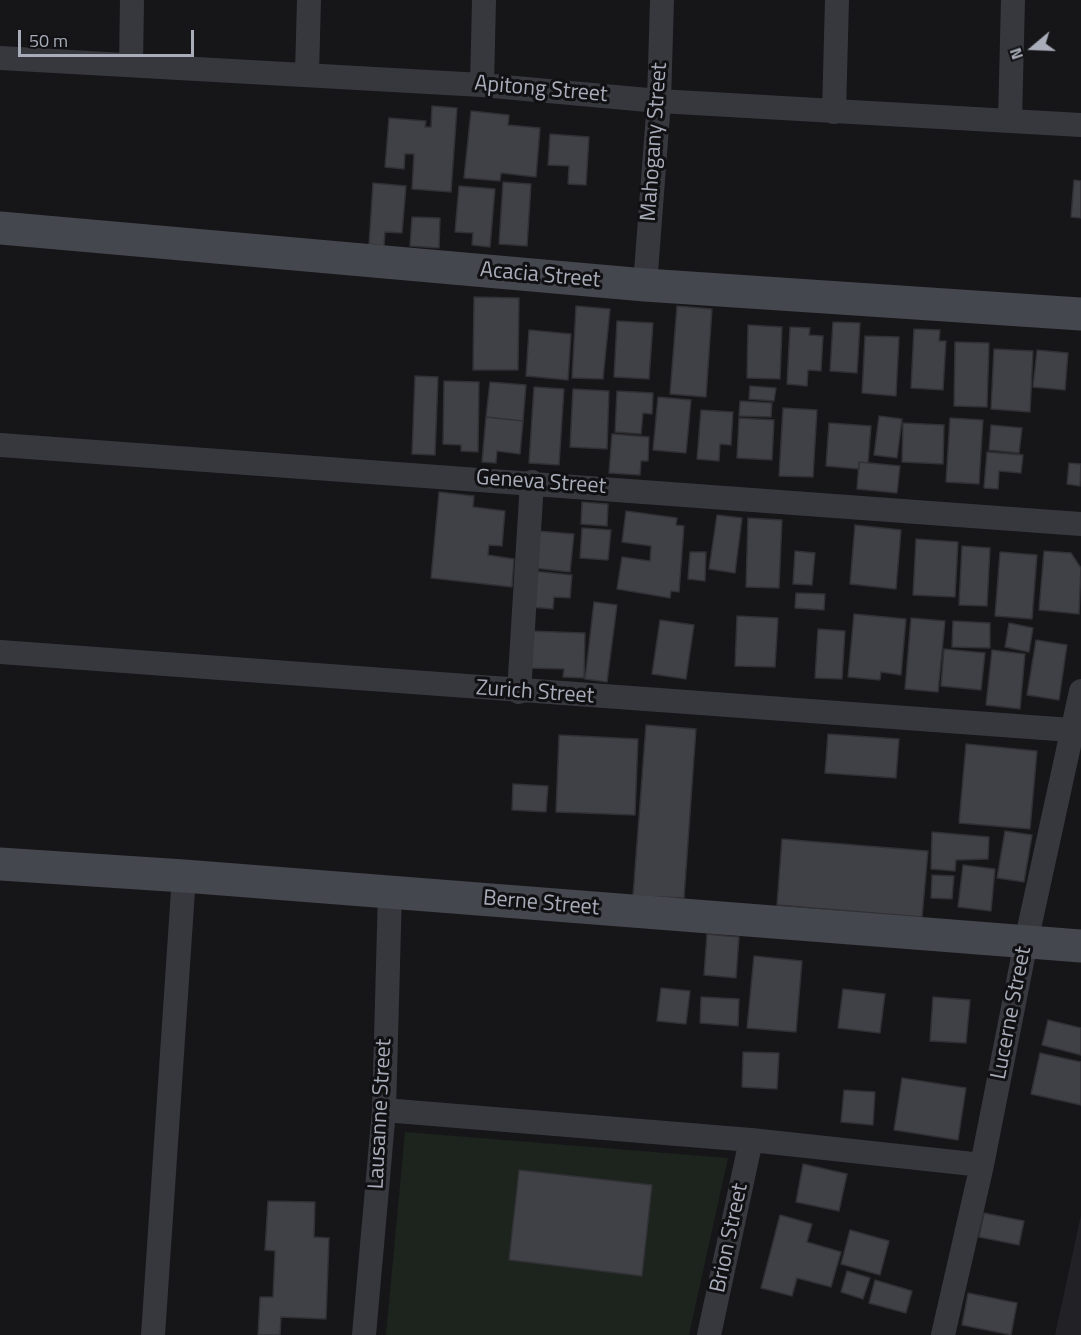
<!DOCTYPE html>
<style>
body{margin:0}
#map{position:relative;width:1081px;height:1335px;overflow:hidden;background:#161619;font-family:"Titillium Web",sans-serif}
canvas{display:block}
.north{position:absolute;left:1003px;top:18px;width:60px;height:60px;-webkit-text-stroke:4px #111114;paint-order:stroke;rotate:251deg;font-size:16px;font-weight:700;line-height:24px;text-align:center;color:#a8adb9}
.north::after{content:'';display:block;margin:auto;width:21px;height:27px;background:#a8adb9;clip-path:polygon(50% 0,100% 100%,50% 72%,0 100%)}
.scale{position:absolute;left:18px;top:30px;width:176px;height:27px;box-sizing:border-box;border:3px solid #a8adb9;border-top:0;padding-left:8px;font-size:18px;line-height:21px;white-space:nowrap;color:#a8adb9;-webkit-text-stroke:4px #111114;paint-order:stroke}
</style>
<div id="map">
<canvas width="1081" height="1335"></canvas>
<div class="north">N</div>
<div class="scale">50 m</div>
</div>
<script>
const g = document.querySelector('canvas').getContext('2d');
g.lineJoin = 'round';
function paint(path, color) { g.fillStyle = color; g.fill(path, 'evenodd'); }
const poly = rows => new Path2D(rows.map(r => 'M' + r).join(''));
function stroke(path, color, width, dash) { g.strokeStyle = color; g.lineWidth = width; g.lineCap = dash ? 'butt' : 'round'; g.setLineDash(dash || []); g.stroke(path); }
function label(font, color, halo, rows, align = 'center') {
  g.font = font + ' "Titillium Web",sans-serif'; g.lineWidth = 6; g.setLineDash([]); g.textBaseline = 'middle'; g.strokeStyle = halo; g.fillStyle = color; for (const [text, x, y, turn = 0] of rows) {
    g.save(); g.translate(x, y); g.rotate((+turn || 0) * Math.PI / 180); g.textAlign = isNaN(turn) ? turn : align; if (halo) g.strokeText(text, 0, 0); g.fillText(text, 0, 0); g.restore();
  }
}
const built = poly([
 [1081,1215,1081,1335,1055,1335]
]);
const green = poly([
 [405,1132,728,1158,689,1335,386,1335]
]);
const building = poly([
 [432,106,457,108,451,192,412,189,414,154,405,154,404,169,385,167,389,118,426,121,425,127,431,127,432,106],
 [471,111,509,115,508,125,540,128,536,177,501,173,500,181,464,178,471,111],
 [550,134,589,137,586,185,568,184,569,166,548,165,550,134],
 [1074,180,1081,181,1081,218,1071,217,1074,180],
 [503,182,531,184,527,246,499,244,503,182],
 [373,183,406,186,402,233,385,232,384,246,369,244,373,183],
 [459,186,495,189,490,247,472,245,473,233,455,232,459,186],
 [412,217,440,218,439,248,410,246,412,217],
 [474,297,519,298,518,370,473,370,474,297],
 [576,306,610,309,603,379,572,378,576,306],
 [677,306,712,309,706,397,670,394,677,306],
 [617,321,653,323,649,379,614,377,617,321],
 [833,322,860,323,857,373,830,371,833,322],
 [748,325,782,327,780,379,747,378,748,325],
 [790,327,810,328,809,335,823,336,821,371,808,370,807,386,787,384,790,327],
 [914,329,940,330,939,341,946,341,943,390,911,388,914,329],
 [529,330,571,334,568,380,526,376,529,330],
 [865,336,899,337,896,396,862,393,865,336],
 [955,342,989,343,987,407,954,406,955,342],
 [994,349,1033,351,1030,412,991,409,994,349],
 [1037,350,1068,353,1065,390,1033,387,1037,350],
 [415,376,438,377,435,455,412,454,415,376],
 [444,381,479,382,478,452,461,451,461,445,443,444,444,381],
 [490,382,526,385,523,421,486,417,490,382],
 [750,386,776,388,774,401,749,399,750,386],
 [534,387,564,389,559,465,529,463,534,387],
 [573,389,609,391,607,449,570,447,573,389],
 [617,391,653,393,652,414,643,413,641,434,615,432,617,391],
 [658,397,691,400,686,453,653,450,658,397],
 [740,401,772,403,771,417,739,416,740,401],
 [783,408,817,410,813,477,779,476,783,408],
 [701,410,733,412,731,445,720,444,719,461,697,459,701,410],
 [879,416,902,419,897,458,874,455,879,416],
 [486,417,523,421,520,454,497,451,496,463,482,462,486,417],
 [739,418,774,420,772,460,737,458,739,418],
 [950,418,983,420,979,484,946,482,950,418],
 [829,423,871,426,868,463,859,462,859,469,826,466,829,423],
 [903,423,944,425,943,464,902,462,903,423],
 [991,425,1022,428,1019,453,989,450,991,425],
 [612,434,649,437,648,461,641,461,640,475,609,473,612,434],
 [987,452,1023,455,1021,473,999,471,998,489,984,488,987,452],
 [859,462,900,466,897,493,857,489,859,462],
 [1069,463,1081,464,1080,486,1067,484,1069,463],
 [439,492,474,496,473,507,505,511,502,546,489,545,488,555,514,559,512,587,431,578,439,492],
 [582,502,608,504,607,526,581,524,582,502],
 [626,511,677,518,676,525,684,526,679,592,671,591,670,598,617,589,622,557,650,561,651,546,622,542,626,511],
 [717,515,742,518,735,573,709,569,717,515],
 [748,518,782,520,779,588,746,587,748,518],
 [855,525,901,530,896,589,850,584,855,525],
 [582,528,611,530,608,560,580,558,582,528],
 [538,531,574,534,570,572,534,568,538,531],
 [916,539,958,542,955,597,913,595,916,539],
 [962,546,990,548,987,606,959,605,962,546],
 [795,551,815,553,812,585,793,584,795,551],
 [1044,551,1071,553,1081,568,1079,614,1039,610,1044,551],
 [690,552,706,552,705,581,688,579,690,552],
 [1000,552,1037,555,1032,619,995,616,1000,552],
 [533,571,572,575,570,598,554,597,553,609,530,607,533,571],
 [796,593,825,594,824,610,795,608,796,593],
 [594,602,617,605,607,682,585,679,594,602],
 [854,614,906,619,901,675,881,672,880,680,848,677,854,614],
 [737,616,778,618,775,667,735,666,737,616],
 [911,618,945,621,938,692,905,689,911,618],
 [660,620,694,625,686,679,652,674,660,620],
 [953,621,990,623,990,648,952,647,953,621],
 [1009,623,1033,628,1029,652,1005,647,1009,623],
 [818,629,845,631,842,679,815,678,818,629],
 [529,631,585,633,584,678,563,677,564,669,528,668,529,631],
 [1036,640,1067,645,1059,700,1027,695,1036,640],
 [944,649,985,653,981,690,941,686,944,649],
 [992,650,1025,654,1020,709,986,705,992,650],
 [646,725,696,729,684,898,633,896,646,725],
 [828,734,899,739,896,778,825,773,828,734],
 [559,735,638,739,635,815,556,812,559,735],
 [966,744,1037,751,1030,829,959,823,966,744],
 [513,784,548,786,546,812,512,810,513,784],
 [1005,831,1032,835,1024,882,997,878,1005,831],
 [932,832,989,837,988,859,956,860,955,871,931,869,932,832],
 [782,839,928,851,922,917,777,905,782,839],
 [963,865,995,869,991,911,958,907,963,865],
 [932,875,954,876,952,899,931,898,932,875],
 [707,934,739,937,736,978,704,975,707,934],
 [754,956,802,961,796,1032,747,1028,754,956],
 [661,988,690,991,686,1024,657,1021,661,988],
 [843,989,885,994,880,1033,838,1028,843,989],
 [701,997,739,999,738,1026,700,1023,701,997],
 [933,997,970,1000,966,1043,930,1041,933,997],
 [1048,1020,1081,1028,1081,1055,1042,1045,1048,1020],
 [743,1052,779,1053,777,1089,742,1087,743,1052],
 [1040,1053,1081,1062,1081,1105,1031,1094,1040,1053],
 [902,1078,966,1088,958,1140,894,1130,902,1078],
 [844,1090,875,1092,873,1125,841,1122,844,1090],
 [803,1164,847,1174,839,1211,796,1202,803,1164],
 [519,1170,652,1185,642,1276,509,1260,519,1170],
 [268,1201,315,1202,314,1237,329,1238,326,1319,281,1317,280,1335,258,1335,260,1297,273,1297,275,1251,265,1250,268,1201],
 [984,1213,1024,1221,1019,1245,979,1237,984,1213],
 [780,1215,812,1224,807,1242,841,1252,831,1287,797,1278,792,1296,761,1288,780,1215],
 [850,1230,889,1241,880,1275,841,1264,850,1230],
 [847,1271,870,1278,863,1299,841,1292,847,1271],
 [875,1280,912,1291,906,1313,869,1303,875,1280],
 [968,1293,1017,1303,1011,1335,962,1325,968,1293]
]);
const street = poly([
 [0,58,482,85,659,101,1081,125],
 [131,64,132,0],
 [307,74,309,0],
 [482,85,484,0],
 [834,112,837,0],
 [1010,120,1013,0],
 [645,285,659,101,662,0],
 [0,445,1081,524],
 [0,652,1071,730],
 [519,692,532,482],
 [384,1110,751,1140,982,1165],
 [153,1335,184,876],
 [364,1335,384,1110,390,892],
 [709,1335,751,1140],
 [943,1335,982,1165,1026,942,1081,691]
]);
const secondary = poly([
 [0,228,645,285,1081,314],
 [0,864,184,876,1081,946]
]);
const streetNames = [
 ["Apitong Street",541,90,5],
 ["Mahogany Street",655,142,-86],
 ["Acacia Street",540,276,5],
 ["Geneva Street",541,483,4],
 ["Zurich Street",535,693,4],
 ["Berne Street",541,904,5],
 ["Lucerne Street",1012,1013,-79],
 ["Lausanne Street",381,1114,-87],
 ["Brion Street",730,1238,-78]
];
paint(built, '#222226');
paint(green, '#1c241d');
paint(building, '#404146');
stroke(building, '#303035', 1.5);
stroke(street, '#37383e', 24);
stroke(secondary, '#45474e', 33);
label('22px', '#a8adb9', '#111114', streetNames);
</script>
